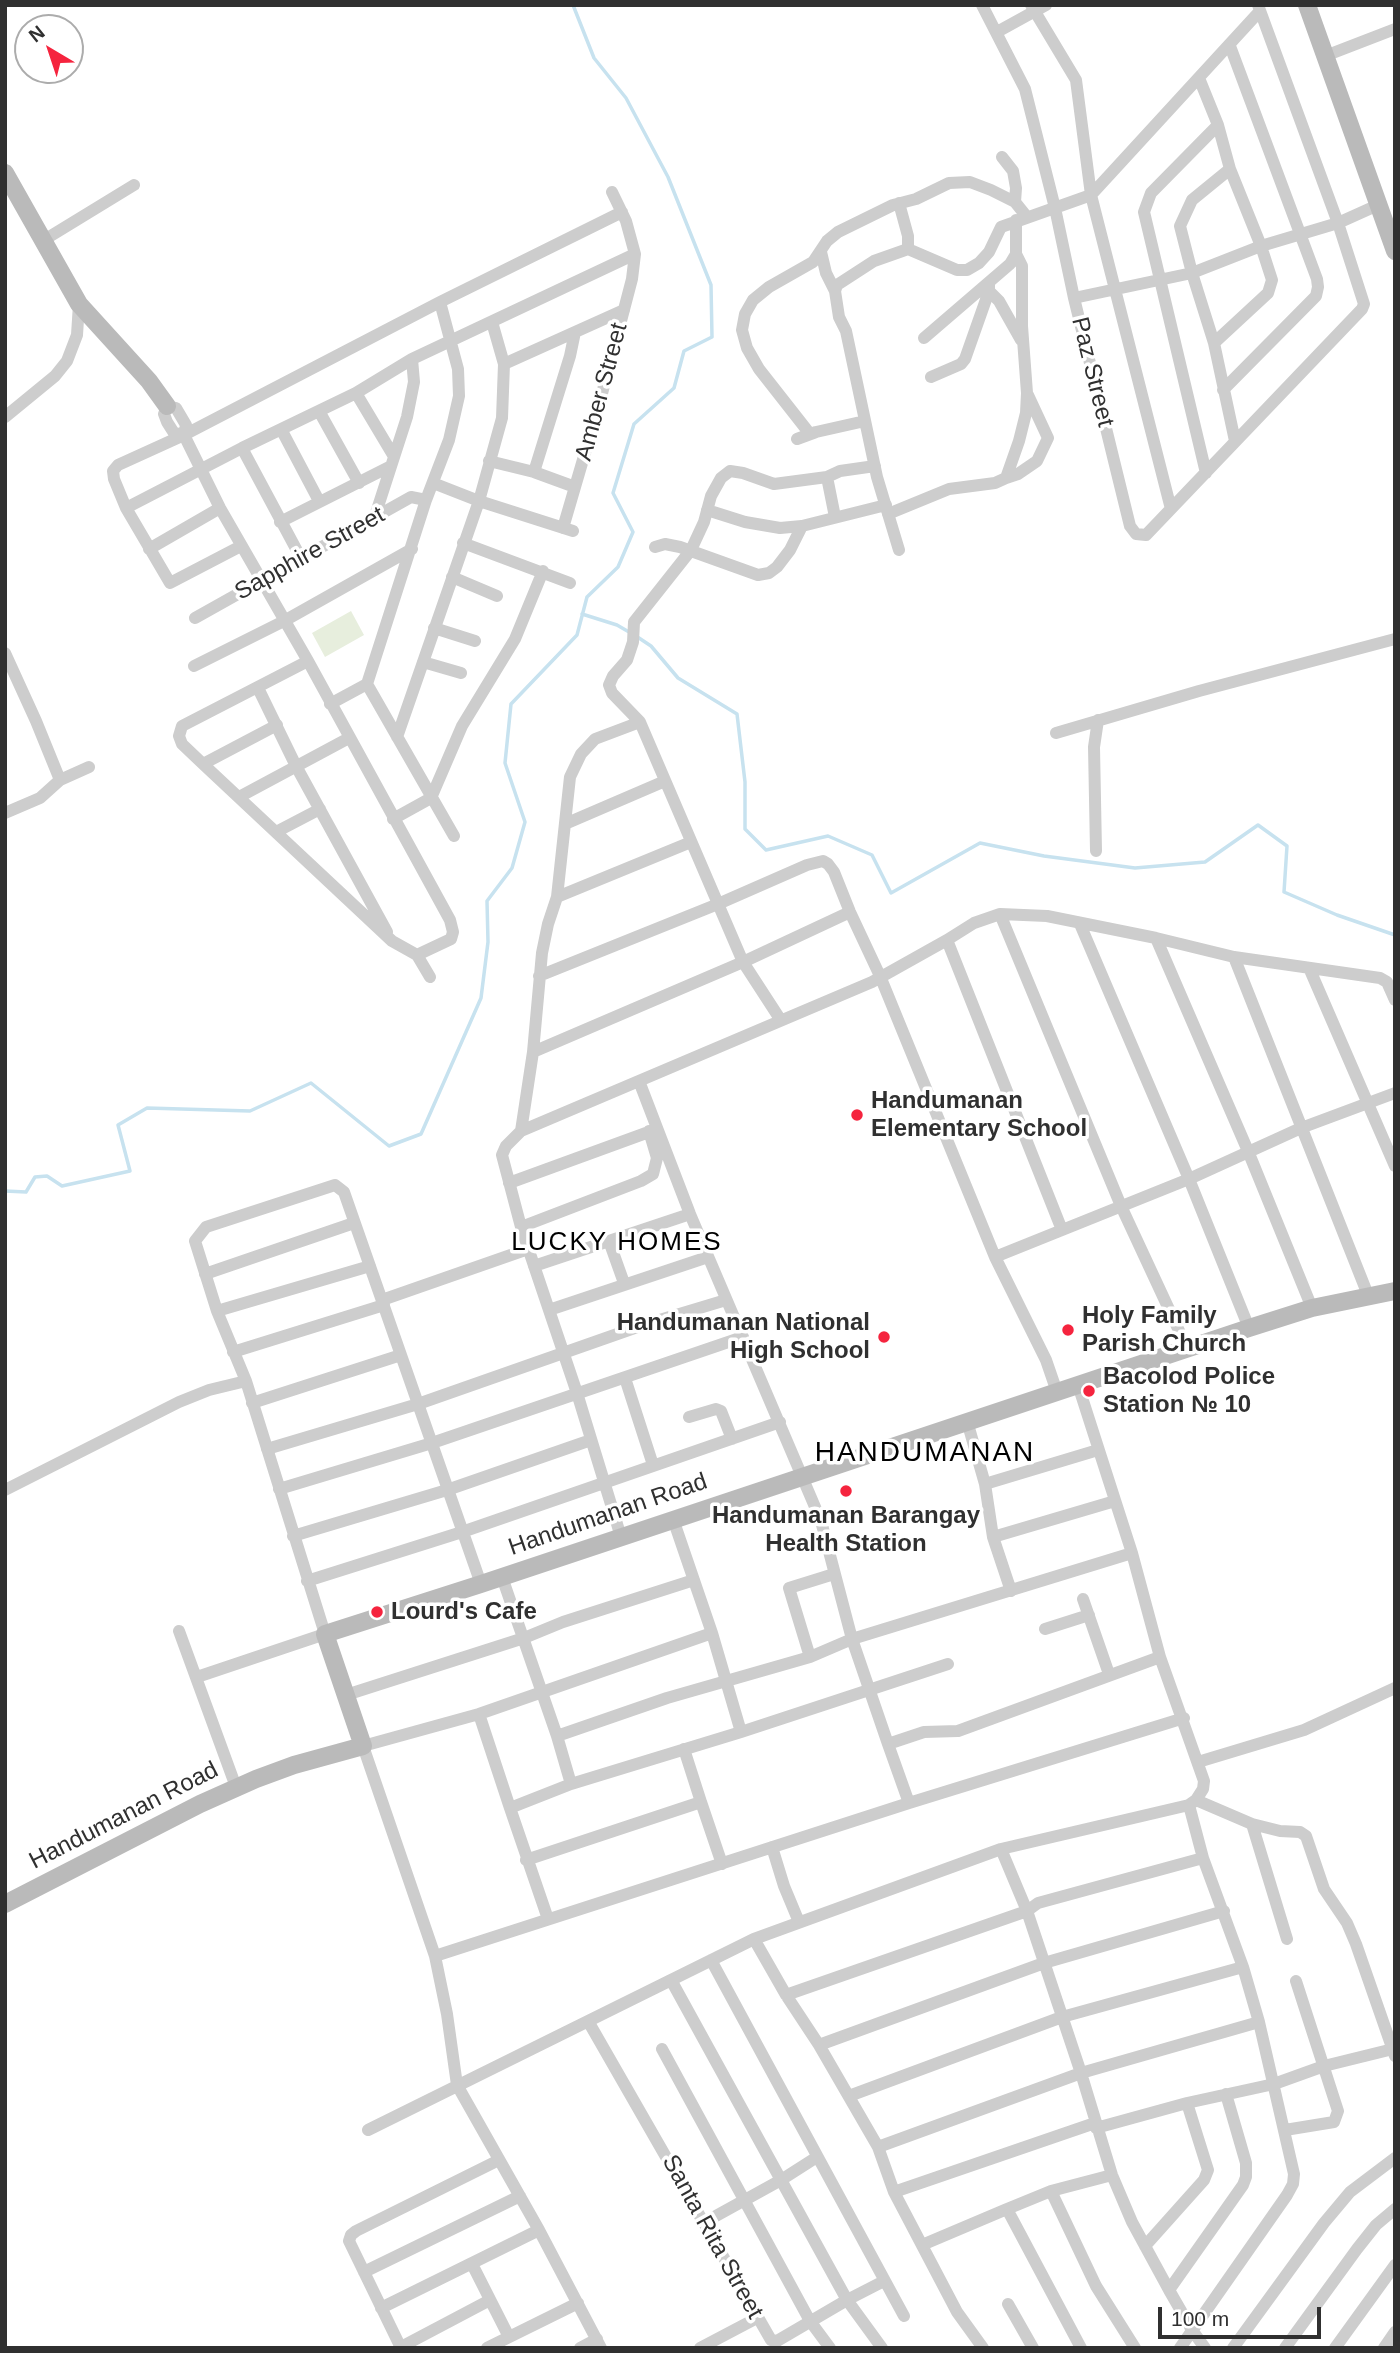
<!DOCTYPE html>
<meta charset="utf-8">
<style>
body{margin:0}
#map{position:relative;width:1400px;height:2353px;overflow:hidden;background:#fff;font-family:Helvetica,sans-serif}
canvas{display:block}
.frame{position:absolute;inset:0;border:7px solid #303030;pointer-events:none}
.north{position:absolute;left:14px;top:14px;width:70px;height:70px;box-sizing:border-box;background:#fff;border:2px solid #acacac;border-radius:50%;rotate:321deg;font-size:19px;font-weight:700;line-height:28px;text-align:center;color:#303030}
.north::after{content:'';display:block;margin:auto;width:24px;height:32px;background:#f5243e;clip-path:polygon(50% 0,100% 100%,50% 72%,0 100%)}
.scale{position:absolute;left:1158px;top:2307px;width:163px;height:32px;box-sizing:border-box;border:4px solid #303030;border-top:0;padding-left:9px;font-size:21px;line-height:24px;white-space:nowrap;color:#303030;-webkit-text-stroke:5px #fff;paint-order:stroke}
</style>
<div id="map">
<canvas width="1400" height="2353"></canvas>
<div class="frame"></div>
<div class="north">N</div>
<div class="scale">100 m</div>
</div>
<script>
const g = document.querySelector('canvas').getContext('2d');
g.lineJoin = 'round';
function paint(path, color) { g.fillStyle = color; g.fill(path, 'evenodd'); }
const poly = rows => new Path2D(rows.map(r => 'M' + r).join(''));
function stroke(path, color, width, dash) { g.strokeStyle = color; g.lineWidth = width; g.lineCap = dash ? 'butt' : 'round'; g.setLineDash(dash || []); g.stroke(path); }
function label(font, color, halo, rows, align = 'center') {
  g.font = font + ' Helvetica,sans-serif'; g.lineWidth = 7; g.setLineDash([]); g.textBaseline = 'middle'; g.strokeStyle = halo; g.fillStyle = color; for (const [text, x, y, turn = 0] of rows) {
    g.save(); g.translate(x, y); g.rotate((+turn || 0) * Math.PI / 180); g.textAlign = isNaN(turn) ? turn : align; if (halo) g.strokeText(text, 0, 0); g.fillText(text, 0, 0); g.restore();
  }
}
const green = poly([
 [351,611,364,635,325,657,312,633]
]);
const stream = poly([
 [582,614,617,625,629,632],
 [636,636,651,646,678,678,737,714,745,782,745,829,766,850,828,836,872,855,891,893,980,843,1044,856,1135,868,1205,862,1258,825,1287,846,1284,892,1337,915,1395,935],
 [5,1191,26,1192,35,1177,47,1176,62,1186,130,1171,118,1125,147,1108,250,1111,311,1083,389,1146,421,1134,481,998,488,942,487,901,512,868,525,822,505,763,511,704,577,635,587,597,618,567,633,532,613,493,634,424,674,388,684,351,712,337,711,285,668,177,626,98,594,58,573,5]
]);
const street = poly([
 [982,5,1025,89,1055,208,1074,298,1130,526,1136,534,1146,535,1362,309,1364,304,1338,223,1258,5],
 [1031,5,1076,80,1091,195,1171,509],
 [997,32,1046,5],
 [1325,56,1395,29],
 [1199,78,1218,125,1230,169,1261,246,1272,280,1268,293,1214,343],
 [1002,157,1013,171,1016,188,1015,202],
 [1230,169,1192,200,1180,226,1192,273,1214,343,1235,441],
 [899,203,908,236,908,249],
 [44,240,134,185],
 [821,252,826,273,835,291],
 [989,291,999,301,1021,340],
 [1074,298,1192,273,1261,246,1338,223,1378,205],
 [440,302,458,369,459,396,449,440,426,500,367,684,454,836],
 [924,338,1010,264,1016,254,1016,220],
 [504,364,624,310],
 [931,377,961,364,965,359,989,291,989,283],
 [1223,390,1316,296,1318,287,1317,279,1230,46],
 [356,393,393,455],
 [319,411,359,483],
 [5,417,55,376,67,361,77,335,79,304],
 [281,429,319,501],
 [810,434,759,369,747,348,742,330,745,314,753,300,769,287,813,262,827,241,838,232,893,205,916,199,949,183,970,182,991,190,1015,202,1027,217],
 [184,435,174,433,167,422,164,414,167,406,176,408,186,425,184,435,220,508,308,661,450,920,453,932,451,939,417,955],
 [797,439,816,432,865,421],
 [242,448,302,560],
 [489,461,534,472,575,487],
 [534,472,570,356,575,332],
 [1206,473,1144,212,1151,193,1218,125],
 [827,477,835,517],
 [1006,478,1018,474,1037,461,1048,438,1028,395],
 [433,483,479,501,573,531],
 [126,508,242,448,356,393,412,359,635,254],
 [707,510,745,522,780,528,802,526,886,505],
 [888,514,949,489,995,483,1006,478,1019,441,1026,413,1027,393,1022,326,1022,266,1016,254],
 [374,519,407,417,414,382,412,359],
 [280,522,391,466],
 [563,528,599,405,632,279,635,254,626,221,612,192],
 [463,543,570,583],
 [241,546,170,583,126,508,114,479,113,471,118,465,184,435,440,302,622,212],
 [655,547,665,544,680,547,758,575,769,573,777,567,790,550,802,526],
 [149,549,220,508],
 [899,550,877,477,846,331,839,317,835,291,837,285,874,261,908,249,957,270,967,270,979,263,989,252,1001,227,1091,195,1259,12],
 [452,577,497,596],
 [195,618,411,497,426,500],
 [434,628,475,641],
 [5,653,36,721,60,780,89,767],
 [308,661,182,726,179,736,182,744,203,764,392,941,417,955,430,977],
 [423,662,461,673],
 [194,666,284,621,412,549],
 [258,688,296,766,387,932],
 [330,704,367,684],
 [640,722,612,693,609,685,613,676,627,660,633,642,634,622,691,550,704,522,711,496,721,478,730,471,743,473,774,484,827,477,840,471,875,466],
 [1056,733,1199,691,1395,639],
 [397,737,479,501,502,418,504,364,492,322],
 [203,764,277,725],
 [239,797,349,738],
 [5,813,40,798,60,780],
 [393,819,431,798,462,726,515,639,543,571],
 [565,824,665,781],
 [276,832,320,809],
 [1096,851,1094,747,1098,720],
 [557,897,691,842],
 [1000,914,1121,1206,1187,1348],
 [1080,924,1189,1179,1249,1328],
 [1156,938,1248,1151,1312,1308],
 [947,940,1062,1230],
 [1234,957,1368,1295],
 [1310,970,1395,1166],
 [539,976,718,904,807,865,823,861,828,864,834,872,850,912,880,976,995,1257,1046,1360,1057,1392],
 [533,1052,743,962,850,912],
 [639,1081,690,1214,821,1521,852,1639,888,1744,924,1732,958,1731,1160,1657],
 [521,1131,533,1052,542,953,548,924,557,897,570,777,581,754,595,739,640,722,743,962,780,1019],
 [509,1183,657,1129],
 [521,1227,641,1181,653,1174,657,1158,649,1131],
 [609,1241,624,1283],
 [995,1257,1189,1179,1301,1128,1395,1093],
 [534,1266,690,1214],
 [205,1274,354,1223],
 [382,1300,528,1249],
 [549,1310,708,1257],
 [217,1311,370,1266],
 [233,1352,384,1305],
 [625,1378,653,1465],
 [252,1403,401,1355],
 [689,1417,716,1409,721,1411,732,1439],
 [967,1421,985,1484,993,1537,1011,1591],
 [267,1449,418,1404,643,1325,726,1300],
 [985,1484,1098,1450],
 [279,1489,432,1443,743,1337],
 [5,1490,179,1402,209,1390,246,1381],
 [673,1519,712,1633,741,1732],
 [293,1536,447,1490,591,1440],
 [621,1537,577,1393,521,1227,502,1155,506,1146,521,1131,872,982,947,940,974,923,1000,914,1047,916,1156,938,1234,957,1380,978,1387,982,1395,1000],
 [993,1537,1115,1501],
 [502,1577,557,1736,571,1784],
 [307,1581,462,1532,780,1422],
 [1083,1599,1109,1674],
 [1045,1629,1089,1615],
 [179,1631,236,1787],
 [810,1657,789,1588,834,1574],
 [197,1677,325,1634,246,1381,217,1311,195,1241,206,1227,335,1185,344,1192,481,1584],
 [346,1695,524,1638,563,1622,694,1580],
 [479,1714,510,1808],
 [557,1736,667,1698,810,1657,852,1639,1132,1553],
 [888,1744,909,1803],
 [684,1749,701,1802],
 [1198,1762,1304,1730,1395,1688],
 [1196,1800,1252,1824,1280,1831,1300,1832,1306,1836,1324,1889,1347,1923,1356,1944,1395,2056],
 [1252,1824,1287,1939],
 [772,1847,784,1886,799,1922],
 [1001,1849,1027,1911,1081,2073,1112,2175,1132,2222,1169,2290,1192,2330,1205,2348],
 [526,1860,701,1802,722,1864],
 [548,1919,510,1808,571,1784,741,1732,948,1664],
 [754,1939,786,1995,819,2045,878,2147,894,2192,957,2312,983,2348],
 [435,1956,909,1803,1184,1718],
 [711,1960,904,2316],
 [671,1980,847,2300,882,2348],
 [786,1995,1027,1911,1038,1903,1203,1858],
 [588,2021,771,2340,777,2341,847,2300,884,2281],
 [819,2045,1044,1963,1224,1911],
 [662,2049,810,2321,830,2348],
 [849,2096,1062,2017,1243,1967],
 [1096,2128,1187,2103,1274,2084,1324,2066,1393,2049],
 [368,2130,754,1939,1001,1849,1189,1805,1196,1800,1203,1789,1204,1781,1160,1657,1132,1553,1078,1385],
 [1285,2130,1334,2122,1338,2111,1296,1981],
 [878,2147,1081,2073,1259,2022],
 [1051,2191,1096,2286,1135,2348],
 [894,2192,1095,2123],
 [705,2222,781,2180,817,2157],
 [922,2245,1007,2209],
 [1145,2246,1204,2180,1208,2170,1187,2103],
 [472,2264,509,2337],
 [364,2272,520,2196],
 [1169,2290,1243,2185,1246,2177,1246,2163,1226,2094],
 [1008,2304,1033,2348],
 [381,2308,539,2230],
 [401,2347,490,2300],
 [401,2348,349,2241,351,2235,356,2231,499,2160],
 [487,2348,578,2303],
 [580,2348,597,2339],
 [601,2348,539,2230,457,2085,447,2014,435,1956,363,1746,479,1714,712,1633],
 [700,2348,757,2318],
 [1081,2348,1007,2209,1051,2191,1112,2175],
 [1180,2348,1287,2195,1293,2184,1294,2174,1259,2022,1243,1967,1203,1858,1189,1805],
 [1233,2348,1324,2223,1350,2192,1395,2158],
 [1285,2348,1357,2249,1376,2225,1395,2209],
 [1335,2348,1395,2265],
 [1384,2348,1395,2332]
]);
const secondary = poly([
 [1307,5,1395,251],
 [5,173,79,304,149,381,167,406],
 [5,1904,200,1804,256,1779,294,1765,363,1746,325,1634,481,1584,1249,1328,1312,1308,1395,1291]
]);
const markers = [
 [857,1115,7,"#f5243e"],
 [1068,1330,7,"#f5243e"],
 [884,1337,7,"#f5243e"],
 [1089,1391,7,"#f5243e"],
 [846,1491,7,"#f5243e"],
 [377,1612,7,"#f5243e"]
];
const streetNames = [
 ["Paz Street",1092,372,76],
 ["Amber Street",602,392,-75],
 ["Sapphire Street",310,554,-29],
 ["Handumanan Road",608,1515,-19],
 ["Handumanan Road",124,1816,-27],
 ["Santa Rita Street",712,2237,61]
];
const poiNames = [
 ["Handumanan",871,1101],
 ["Elementary School",871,1129],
 ["Holy Family",1082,1316],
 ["Parish Church",1082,1344],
 ["Handumanan National",870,1323,"right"],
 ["High School",870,1351,"right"],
 ["Bacolod Police",1103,1377],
 ["Station № 10",1103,1405],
 ["Handumanan Barangay",846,1516,"center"],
 ["Health Station",846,1544,"center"],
 ["Lourd's Cafe",391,1612]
];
const neighbourhoodNames = [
 ["LUCKY HOMES",617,1243]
];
const quarterNames = [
 ["HANDUMANAN",925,1453]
];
paint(green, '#e7eedd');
stroke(stream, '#c7e2ef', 3.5);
stroke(street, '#cdcdcd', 12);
stroke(secondary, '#bababa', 18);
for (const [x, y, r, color] of markers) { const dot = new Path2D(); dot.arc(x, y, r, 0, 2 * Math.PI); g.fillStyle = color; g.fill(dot); stroke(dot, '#fff', 2.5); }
label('24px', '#303030', '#fff', streetNames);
label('bold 24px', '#303030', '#fff', poiNames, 'left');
g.letterSpacing = '2px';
label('26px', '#000', '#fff', neighbourhoodNames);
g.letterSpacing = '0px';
g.letterSpacing = '2px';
label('28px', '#000', '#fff', quarterNames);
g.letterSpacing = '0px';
</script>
